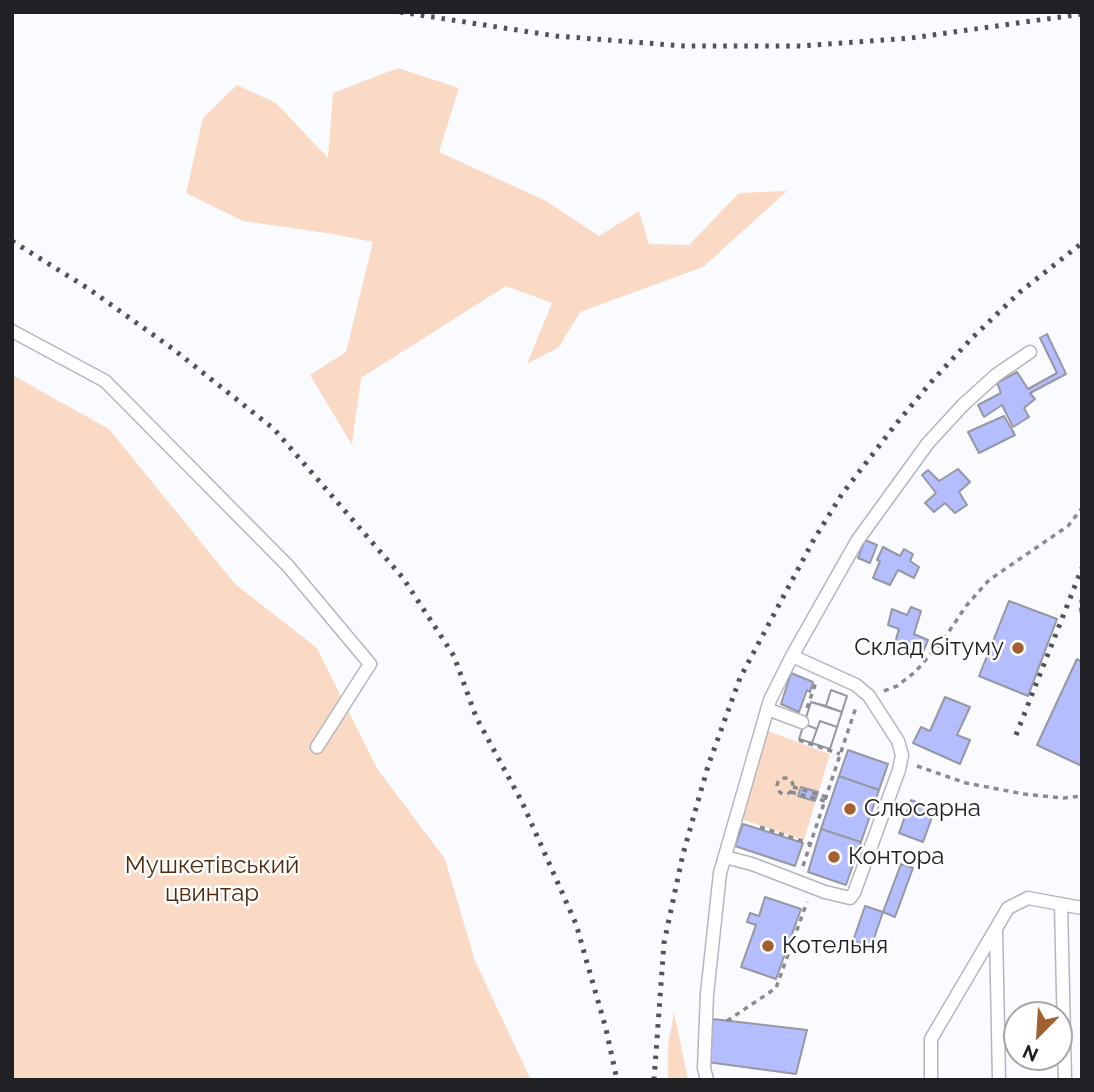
<!DOCTYPE html>
<meta charset="utf-8">
<style>
body{margin:0}
#map{position:relative;width:1094px;height:1092px;overflow:hidden;background:#fafbfe;font-family:Raleway,sans-serif}
canvas{display:block}
.frame{position:absolute;inset:0;border:14px solid #202124;pointer-events:none}
.north{position:absolute;left:1003px;top:1001px;width:70px;height:70px;box-sizing:border-box;background:#fff;border:2px solid #a6a6a7;border-radius:50%;rotate:204deg;font-size:19px;font-weight:700;line-height:28px;text-align:center;color:#202124}
.north::after{content:'';display:block;margin:auto;width:24px;height:32px;background:#a3602f;clip-path:polygon(50% 0,100% 100%,50% 72%,0 100%)}
</style>
<div id="map">
<canvas width="1094" height="1092"></canvas>
<div class="frame"></div>
<div class="north">N</div>
</div>
<script>
const g = document.querySelector('canvas').getContext('2d');
g.lineJoin = 'round';
function paint(path, color) { g.fillStyle = color; g.fill(path, 'evenodd'); }
const poly = rows => new Path2D(rows.map(r => 'M' + r).join(''));
function stroke(path, color, width, dash) { g.strokeStyle = color; g.lineWidth = width; g.lineCap = dash ? 'butt' : 'round'; g.setLineDash(dash || []); g.stroke(path); }
function label(font, color, halo, rows, align = 'center') {
  g.font = font + ' Raleway,sans-serif'; g.lineWidth = 5; g.setLineDash([]); g.textBaseline = 'middle'; g.strokeStyle = halo; g.fillStyle = color; for (const [text, x, y, turn = 0] of rows) {
    g.save(); g.translate(x, y); g.rotate((+turn || 0) * Math.PI / 180); g.textAlign = isNaN(turn) ? turn : align; if (halo) g.strokeText(text, 0, 0); g.fillText(text, 0, 0); g.restore();
  }
}
const green = poly([
 [398,68,459,88,439,152,546,201,599,236,639,211,649,244,689,245,739,193,787,191,703,267,580,312,559,347,527,364,552,303,506,286,361,378,352,445,310,375,346,352,373,242,333,234,243,221,186,193,203,118,237,85,276,103,328,158,333,93],
 [12,375,109,429,235,584,317,648,378,770,445,859,475,961,531,1080,12,1080],
 [765,730,830,754,804,840,738,818],
 [674,1012,688,1080,668,1080,668,1045]
]);
const building = poly([
 [1047,334,1066,374,1030,393,1035,399,1024,408,1029,417,1013,427,1002,405,984,417,978,405,1001,393,997,383,1017,372,1028,389,1057,373,1040,338,1047,334],
 [1004,416,1015,435,979,453,968,432,1004,416],
 [958,469,970,482,959,492,967,505,955,513,945,503,934,512,925,503,936,493,922,475,928,470,939,481,958,469],
 [865,540,877,545,870,563,858,558,865,540],
 [883,547,900,556,904,549,913,554,910,561,919,567,914,578,898,570,890,585,873,578,880,561,877,560,883,547],
 [1009,601,1057,619,1028,696,979,676,1009,601],
 [911,607,921,611,914,634,928,640,922,655,905,649,903,653,893,649,899,629,888,625,892,609,907,615,911,607],
 [1077,659,1082,662,1082,766,1037,745,1077,659],
 [791,673,813,682,810,692,807,690,799,712,781,704,791,673],
 [831,690,847,696,842,712,826,706,831,690],
 [831,690,847,696,830,749,799,739,811,702,826,706,831,690],
 [945,697,970,707,957,735,970,740,960,764,913,743,921,727,930,731,945,697],
 [811,702,842,712,837,727,820,721,817,729,804,724,811,702],
 [820,721,837,727,830,749,812,743,820,721],
 [804,724,817,729,812,743,799,739,804,724],
 [848,750,888,764,879,790,839,776,848,750],
 [839,776,879,790,861,842,821,829,839,776],
 [801,787,818,792,815,801,798,796,801,787],
 [911,800,935,809,923,842,899,833,911,800],
 [743,824,803,843,795,866,735,846,743,824],
 [821,829,861,842,846,885,808,872,821,829],
 [901,864,913,868,895,917,883,912,901,864],
 [765,897,801,909,776,979,741,967,756,925,747,922,750,913,759,916,765,897],
 [865,906,883,912,871,947,853,941,865,906],
 [713,1019,807,1030,796,1074,707,1062,713,1019]
]);
const path = poly([
 [1082,598,1080,604,1082,620],
 [884,691,897,686,915,672,944,639,966,606,989,580,1068,526,1082,508],
 [807,708,816,682],
 [799,740,840,754],
 [917,766,966,783,1024,794,1064,798,1082,796],
 '777 786a8 8 0 1 1 16 0a8 8 0 1 1-16 0Z',
 [793,787,826,797],
 [791,792,825,801],
 [760,827,811,844],
 [803,866,856,707],
 [727,1021,776,988,807,902]
]);
const lane = poly([
 [12,331,105,381,288,566,370,664,317,747],
 [767,709,802,722],
 [725,857,752,864,825,892,850,898,854,893,899,770,902,755,898,741,869,696,856,685,792,656],
 [1061,904,1065,1080],
 [996,930,999,1080],
 [707,1080,704,1068,707,994,720,873,770,700,792,656,857,541,928,443,963,405,996,375,1030,352],
 [931,1080,931,1039,1008,908,1028,898,1082,908]
]);
const rail = poly([
 [400,12,556,36,684,46,802,46,911,38,1082,14],
 [12,241,89,289,173,349,274,429,403,578,454,656,476,717,522,802,576,924,606,1029,617,1080],
 [1016,735,1082,568],
 [654,1080,664,943,683,854,708,766,740,678,813,541,842,494,896,424,932,381,972,338,1020,292,1082,243]
]);
const markers = [
 [1018,648,7,"#a3602f"],
 [850,809,7,"#a3602f"],
 [834,857,7,"#a3602f"],
 [768,946,7,"#a3602f"]
];
const poiNames = [
 ["Склад бітуму",1004,648,"right"],
 ["Слюсарна",864,809],
 ["Контора",848,857],
 ["Котельня",782,946]
];
const parkNames = [
 ["Мушкетівський",212,866],
 ["цвинтар",212,894]
];
paint(green, '#fad9c5');
paint(building, '#b4befe');
stroke(building, '#9698a1', 2);
stroke(lane, '#b4b5bf', 15);
stroke(path, '#8a8b8e', 3.5, [5, 5]);
stroke(lane, '#fff', 12);
stroke(rail, '#525356', 5, [3.5, 7]);
for (const [x, y, r, color] of markers) { const dot = new Path2D(); dot.arc(x, y, r, 0, 2 * Math.PI); g.fillStyle = color; g.fill(dot); stroke(dot, '#fff', 2.5); }
label('24px', '#202124', '#fff', poiNames, 'left');
label('24px', '#522a0b', '#fff', parkNames);
</script>
